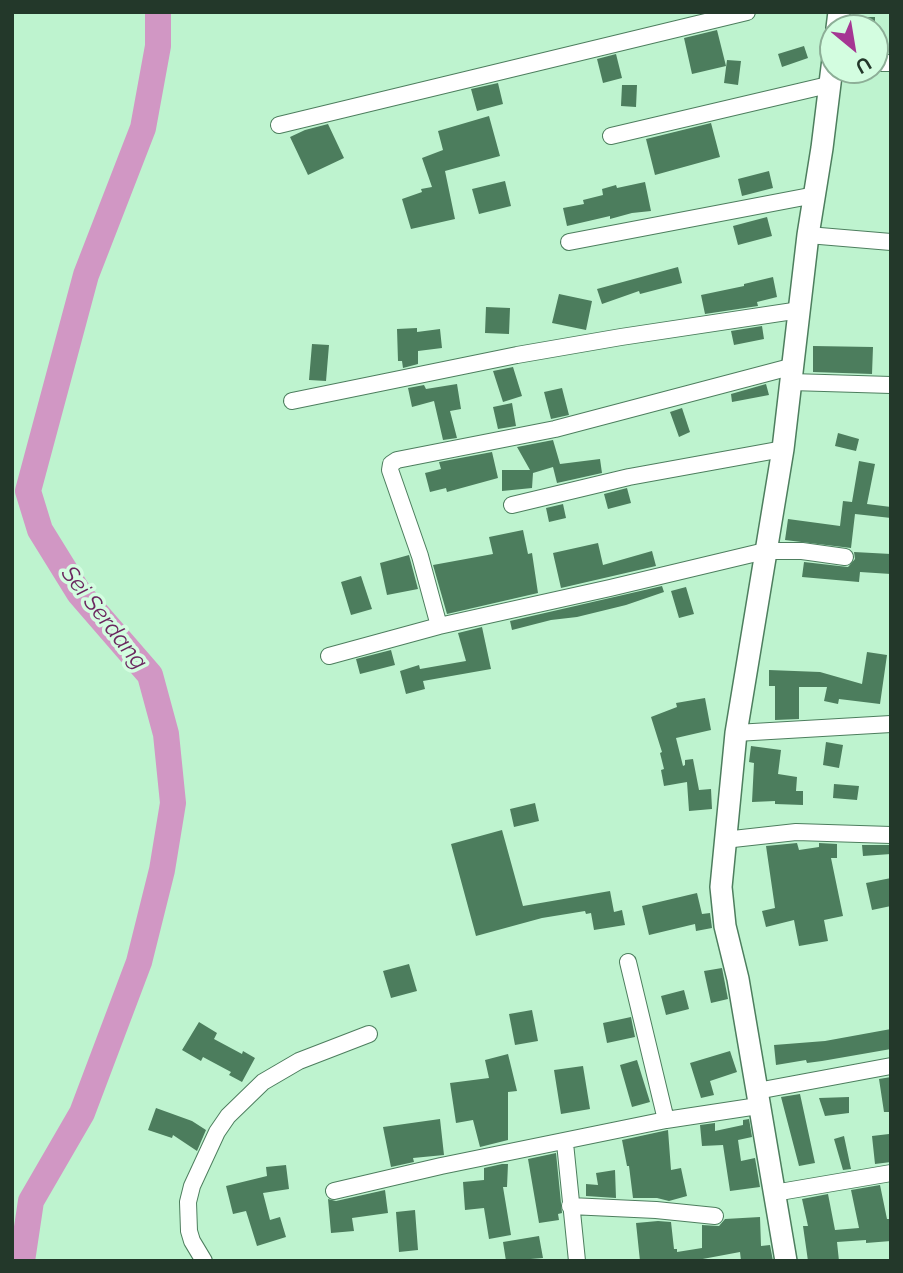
<!DOCTYPE html>
<style>
body{margin:0}
#map{position:relative;width:903px;height:1273px;overflow:hidden;background:#bef3cf;font-family:Raleway,sans-serif}
canvas{display:block}
.frame{position:absolute;inset:0;border:14px solid #23382a;pointer-events:none}
.north{position:absolute;left:819px;top:14px;width:70px;height:70px;box-sizing:border-box;background:#d3fde0;border:2px solid #8dae97;border-radius:50%;rotate:150deg;font-size:19px;font-weight:700;line-height:28px;text-align:center;color:#23382a}
.north::after{content:'';display:block;margin:auto;width:24px;height:32px;background:#a53693;clip-path:polygon(50% 0,100% 100%,50% 72%,0 100%)}
</style>
<div id="map">
<canvas width="903" height="1273"></canvas>
<div class="frame"></div>
<div class="north">U</div>
</div>
<script>
const g = document.querySelector('canvas').getContext('2d');
g.lineJoin = 'round';
const poly = rows => new Path2D(rows.map(r => 'M' + r).join(''));
function stroke(path, color, width, dash) { g.strokeStyle = color; g.lineWidth = width; g.lineCap = dash ? 'butt' : 'round'; g.setLineDash(dash || []); g.stroke(path); }
function paint(path, color) { g.fillStyle = color; g.fill(path, 'evenodd'); }
function label(font, color, halo, rows, align = 'center') {
  g.font = font + ' Raleway,sans-serif'; g.lineWidth = 7; g.setLineDash([]); g.textBaseline = 'middle'; g.strokeStyle = halo; g.fillStyle = color; for (const [text, x, y, turn = 0] of rows) {
    g.save(); g.translate(x, y); g.rotate((+turn || 0) * Math.PI / 180); g.textAlign = isNaN(turn) ? turn : align; if (halo) g.strokeText(text, 0, 0); g.fillText(text, 0, 0); g.restore();
  }
}
const river = poly([
 [22,1261,31,1201,82,1113,139,962,162,870,173,803,166,734,150,675,79,593,40,530,28,491,86,275,143,128,158,46,158,12]
]);
const building = poly([
 [852,17,875,17,875,28,850,28],
 [717,30,726,66,692,74,684,38],
 [804,46,808,58,782,67,778,54],
 [616,54,622,78,603,83,597,59],
 [727,60,741,61,738,85,724,83],
 [498,83,503,104,477,111,471,89],
 [622,85,637,85,636,107,621,106],
 [489,116,500,156,445,171,455,219,411,229,402,199,422,192,421,189,432,187,422,158,443,150,438,131],
 [711,123,720,157,655,175,646,139],
 [328,124,344,158,308,175,290,137,305,130],
 [769,171,773,188,742,196,738,179],
 [505,181,511,206,479,214,472,189],
 [645,182,651,211,632,213,610,219,610,216,567,226,563,208,584,204,583,200,603,195,602,189,616,185,617,188],
 [767,217,772,236,738,245,733,226],
 [678,267,682,283,640,294,639,291,602,304,597,289],
 [773,277,777,297,757,302,758,306,705,314,701,295,744,286,744,284],
 [559,294,592,301,586,330,552,323],
 [486,307,510,308,509,334,485,333],
 [762,326,764,339,734,345,731,331],
 [417,328,417,332,440,329,442,348,418,351,418,364,403,368,402,361,398,361,397,329],
 [312,344,329,345,326,381,309,380],
 [813,346,873,347,872,374,813,372],
 [513,367,522,396,503,402,493,371],
 [457,384,461,409,450,411,457,438,443,440,434,401,412,407,408,388,424,385,426,389],
 [766,384,769,395,732,402,731,394],
 [562,388,569,415,551,419,544,392],
 [512,403,516,426,498,429,493,407],
 [682,408,690,432,679,437,670,412],
 [838,433,859,439,856,451,835,446],
 [553,440,560,464,600,459,602,473,557,483,553,467,533,473,532,488,502,491,502,470,530,470,517,447],
 [492,452,498,478,447,492,446,488,430,492,425,473,441,469,439,462],
 [859,461,875,464,867,504,891,507,891,518,855,514,851,548,785,540,788,519,840,526,843,501,852,502],
 [627,488,631,503,608,509,604,494],
 [563,504,566,518,549,522,546,508],
 [523,530,528,554,532,553,538,593,447,614,433,565,493,554,489,537],
 [598,543,603,565,652,551,656,566,561,588,553,553],
 [854,552,891,554,891,574,860,572,859,582,802,577,804,562,848,567,855,559],
 [409,555,418,589,387,595,380,563],
 [361,576,372,609,351,615,341,582],
 [662,586,664,592,626,605,577,617,551,620,512,630,510,621],
 [686,587,694,614,679,618,671,591],
 [482,627,491,669,423,681,425,689,406,694,400,671,419,665,420,669,466,661,458,633],
 [391,650,395,665,360,674,356,659],
 [867,652,887,655,880,704,839,699,838,704,824,701,827,687,799,687,799,719,775,720,775,686,769,686,769,670,820,672,862,684],
 [705,698,711,730,676,738,683,766,685,765,685,760,693,759,699,790,711,789,712,809,689,811,687,782,664,786,661,770,664,769,660,753,662,752,651,717,677,707,676,703],
 [826,742,843,745,839,768,823,765],
 [751,746,781,750,778,774,797,777,796,791,803,791,803,805,775,804,775,801,752,802,754,763,749,762],
 [834,784,859,786,857,800,833,798],
 [535,803,539,821,514,827,510,809],
 [502,830,523,906,610,891,614,912,622,910,625,925,594,930,591,913,586,914,585,911,542,918,476,936,451,844],
 [797,843,799,850,819,847,819,843,837,844,837,858,831,858,843,916,824,920,828,941,799,946,794,920,766,927,762,911,775,908,766,846],
 [862,845,891,845,891,854,863,856],
 [891,878,891,906,872,910,866,883],
 [697,893,702,914,710,913,712,928,696,931,695,924,649,935,642,906],
 [409,964,417,991,391,998,383,971],
 [722,968,728,999,711,1003,704,971],
 [684,990,689,1009,666,1015,661,996],
 [532,1010,538,1041,515,1045,509,1014],
 [631,1017,635,1037,607,1043,603,1023],
 [199,1022,217,1033,214,1039,242,1054,243,1051,255,1058,242,1082,229,1075,231,1072,203,1057,201,1061,182,1050],
 [891,1029,891,1049,822,1061,807,1063,806,1060,776,1065,774,1045,825,1041],
 [730,1051,737,1072,710,1081,714,1095,701,1098,690,1063],
 [508,1054,517,1091,508,1092,508,1140,480,1147,473,1120,456,1123,450,1083,489,1078,485,1060],
 [637,1060,650,1102,632,1107,620,1065],
 [583,1066,590,1109,561,1114,554,1070],
 [891,1077,891,1112,884,1112,879,1079],
 [800,1094,815,1163,799,1166,781,1097],
 [849,1097,849,1113,825,1116,819,1098],
 [156,1108,192,1121,206,1130,197,1151,173,1135,172,1138,148,1130],
 [440,1119,444,1155,413,1158,414,1162,391,1167,383,1127],
 [749,1119,752,1137,738,1140,741,1161,755,1158,760,1187,730,1191,723,1145,702,1146,700,1125,715,1123,715,1131,743,1125,743,1120],
 [668,1130,671,1170,681,1168,687,1196,669,1201,657,1198,633,1198,629,1166,627,1166,622,1140],
 [889,1134,891,1162,875,1164,872,1136],
 [844,1136,851,1169,843,1170,834,1139],
 [556,1153,562,1213,558,1214,559,1220,539,1223,528,1159],
 [502,1164,508,1164,507,1187,503,1187,511,1235,489,1239,484,1208,465,1210,463,1182,484,1180,484,1168],
 [286,1165,289,1189,263,1193,270,1220,280,1217,286,1237,257,1246,246,1211,233,1214,226,1186,267,1176,266,1167],
 [615,1170,616,1198,586,1196,586,1184,598,1185,596,1173],
 [880,1185,887,1219,891,1219,891,1241,866,1243,866,1240,837,1242,839,1261,808,1261,803,1226,808,1226,802,1199,828,1194,835,1230,859,1228,851,1190],
 [385,1190,388,1213,352,1218,354,1231,331,1233,328,1199,336,1201],
 [415,1210,418,1250,399,1252,396,1212],
 [760,1217,761,1246,770,1245,773,1261,741,1261,740,1252,692,1261,640,1261,636,1223,658,1221,671,1222,674,1249,677,1249,677,1252,702,1248,702,1225,719,1226,725,1219],
 [539,1236,543,1258,506,1261,503,1242]
]);
const minor = poly([
 [875,63,891,63],
 [279,125,747,12],
 [611,136,828,85],
 [808,235,891,242],
 [569,242,815,195],
 [791,382,891,385],
 [292,401,517,355,621,337,800,310],
 [512,505,629,477,783,449],
 [439,626,420,556,390,470,391,464,397,460,555,429,794,366],
 [329,656,439,626,610,588,765,551,802,551,845,557],
 [736,733,891,724],
 [724,840,796,832,891,835],
 [628,962,666,1120],
 [757,1091,891,1066],
 [565,1143,577,1261],
 [334,1191,441,1166,666,1120,758,1106],
 [774,1193,891,1173],
 [570,1206,656,1210,715,1216],
 [204,1261,192,1241,189,1231,188,1202,192,1186,217,1132,228,1116,263,1082,299,1061,369,1034]
]);
const major = poly([
 [837,28,839,12],
 [786,1261,738,979,725,926,721,887,736,733,783,449,808,235,822,148,833,59]
]);
const waterNames = [
 ["Sei Serdang",104,618,52]
];
stroke(river, '#d197c4', 26);
paint(building, '#4c7d5d');
stroke(minor, '#4d7e5e', 18);
stroke(major, '#4d7e5e', 24);
stroke(minor, '#fff', 16);
stroke(major, '#fff', 21);
label('italic 23px', '#6b275f', '#d3fde0', waterNames);
</script>
